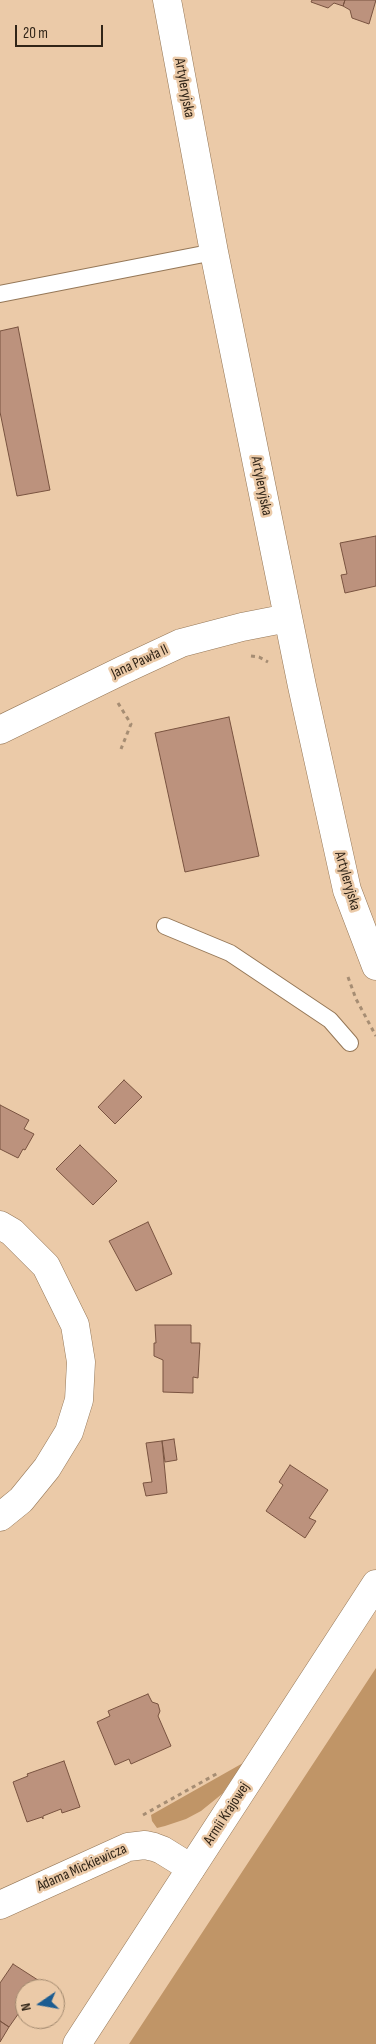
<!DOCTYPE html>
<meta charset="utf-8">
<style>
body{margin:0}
#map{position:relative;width:376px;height:2044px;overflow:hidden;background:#ebcaa8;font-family:"Sofia Sans Condensed",sans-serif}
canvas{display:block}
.north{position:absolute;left:15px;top:1979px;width:50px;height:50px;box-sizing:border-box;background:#ebcaa8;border:1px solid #a1886e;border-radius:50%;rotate:258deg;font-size:14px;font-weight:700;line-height:20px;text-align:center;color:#312518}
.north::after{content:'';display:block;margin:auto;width:18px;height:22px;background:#1b5c91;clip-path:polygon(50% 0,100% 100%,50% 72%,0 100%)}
.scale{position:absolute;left:15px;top:25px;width:88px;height:22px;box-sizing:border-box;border:2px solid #312518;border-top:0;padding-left:6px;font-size:15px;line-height:18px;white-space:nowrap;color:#312518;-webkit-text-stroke:4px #ebcaa8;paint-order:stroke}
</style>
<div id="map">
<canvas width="376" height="2044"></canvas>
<div class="north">N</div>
<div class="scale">20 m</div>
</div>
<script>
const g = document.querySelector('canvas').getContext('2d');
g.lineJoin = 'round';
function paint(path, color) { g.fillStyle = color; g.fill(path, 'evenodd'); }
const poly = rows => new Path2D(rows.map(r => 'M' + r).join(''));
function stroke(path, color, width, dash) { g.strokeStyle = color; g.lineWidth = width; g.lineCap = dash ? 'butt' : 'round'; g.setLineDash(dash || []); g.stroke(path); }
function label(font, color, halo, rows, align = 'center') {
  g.font = font + ' "Sofia Sans Condensed",sans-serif'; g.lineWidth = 5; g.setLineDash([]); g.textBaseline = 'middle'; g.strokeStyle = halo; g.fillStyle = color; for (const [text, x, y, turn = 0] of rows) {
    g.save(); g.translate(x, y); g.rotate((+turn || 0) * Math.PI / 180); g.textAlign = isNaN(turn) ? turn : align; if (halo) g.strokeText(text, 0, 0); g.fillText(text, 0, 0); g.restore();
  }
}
const green = poly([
 [376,1668,376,2044,129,2044],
 [243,1763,222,1794,201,1811,186,1819,165,1826,157,1828,152,1821,151,1815]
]);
const building = poly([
 [312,0,345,0,343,6,334,3,328,8,311,2,312,0],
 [345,0,376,0,369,24,352,18,350,10,343,6,345,0],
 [18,327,50,490,17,496,0,412,0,331,18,327],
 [376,536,376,586,345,593,341,575,347,574,340,543,376,536],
 [229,717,259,856,185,872,155,733,229,717],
 [124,1080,142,1097,115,1124,98,1107,124,1080],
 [0,1105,29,1120,24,1129,34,1134,25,1150,23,1149,18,1158,0,1149,0,1105],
 [80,1145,117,1181,93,1205,56,1169,80,1145],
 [148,1222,172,1274,136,1291,109,1241,148,1222],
 [155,1325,191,1325,191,1343,200,1343,198,1378,193,1377,193,1393,163,1392,163,1360,154,1356,154,1343,156,1343,155,1325],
 [174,1439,177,1460,165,1462,162,1441,174,1439],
 [162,1441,167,1493,146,1496,143,1483,152,1482,146,1443,162,1441],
 [290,1465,328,1490,309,1518,316,1521,305,1538,266,1511,283,1485,279,1482,290,1465],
 [148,1694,152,1702,158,1704,160,1711,158,1716,171,1746,131,1764,129,1759,115,1765,97,1722,110,1716,108,1711,148,1694],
 [64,1761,80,1807,62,1813,61,1809,43,1816,43,1819,42,1817,27,1822,13,1782,28,1776,27,1774,64,1761],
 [13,1964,41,1982,36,1989,25,1989,25,2013,21,2010,9,2027,0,2021,0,1983,13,1964],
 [0,2021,9,2027,0,2042,0,2021]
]);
const path = poly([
 [251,656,259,657,268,662],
 [118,703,131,724,121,749],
 [348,977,356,999,376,1036],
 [143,1815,218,1773]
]);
const service = poly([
 [0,294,214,252],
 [165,926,230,953,330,1020,350,1043]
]);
const minor = poly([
 [167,0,214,252,302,686,347,890,376,966],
 [0,730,123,670,181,643,242,627,288,618],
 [0,1225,12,1232,46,1266,75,1325,81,1362,79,1400,69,1432,47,1468,21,1500,0,1517],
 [0,1905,128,1847,145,1845,154,1847,162,1850,191,1868]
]);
const tertiary = poly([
 [77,2044,376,1584]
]);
const streetNames = [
 ["Artyleryjska",184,88,80],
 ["Artyleryjska",261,486,79],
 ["Jana Pawła II",140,662,-25],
 ["Artyleryjska",347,881,74],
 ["Armii Krajowej",227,1814,-57],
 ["Adama Mickiewicza",82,1868,-24]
];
paint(green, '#c09567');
paint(building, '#bc927d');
stroke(building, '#795340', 1);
stroke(service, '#957757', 18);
stroke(minor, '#957757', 29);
stroke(tertiary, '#957757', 29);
stroke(path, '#a68d73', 3, [4, 4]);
stroke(service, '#fff', 16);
stroke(minor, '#fff', 28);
stroke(tertiary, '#fff', 28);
label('15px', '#312518', '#ebcaa8', streetNames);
</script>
